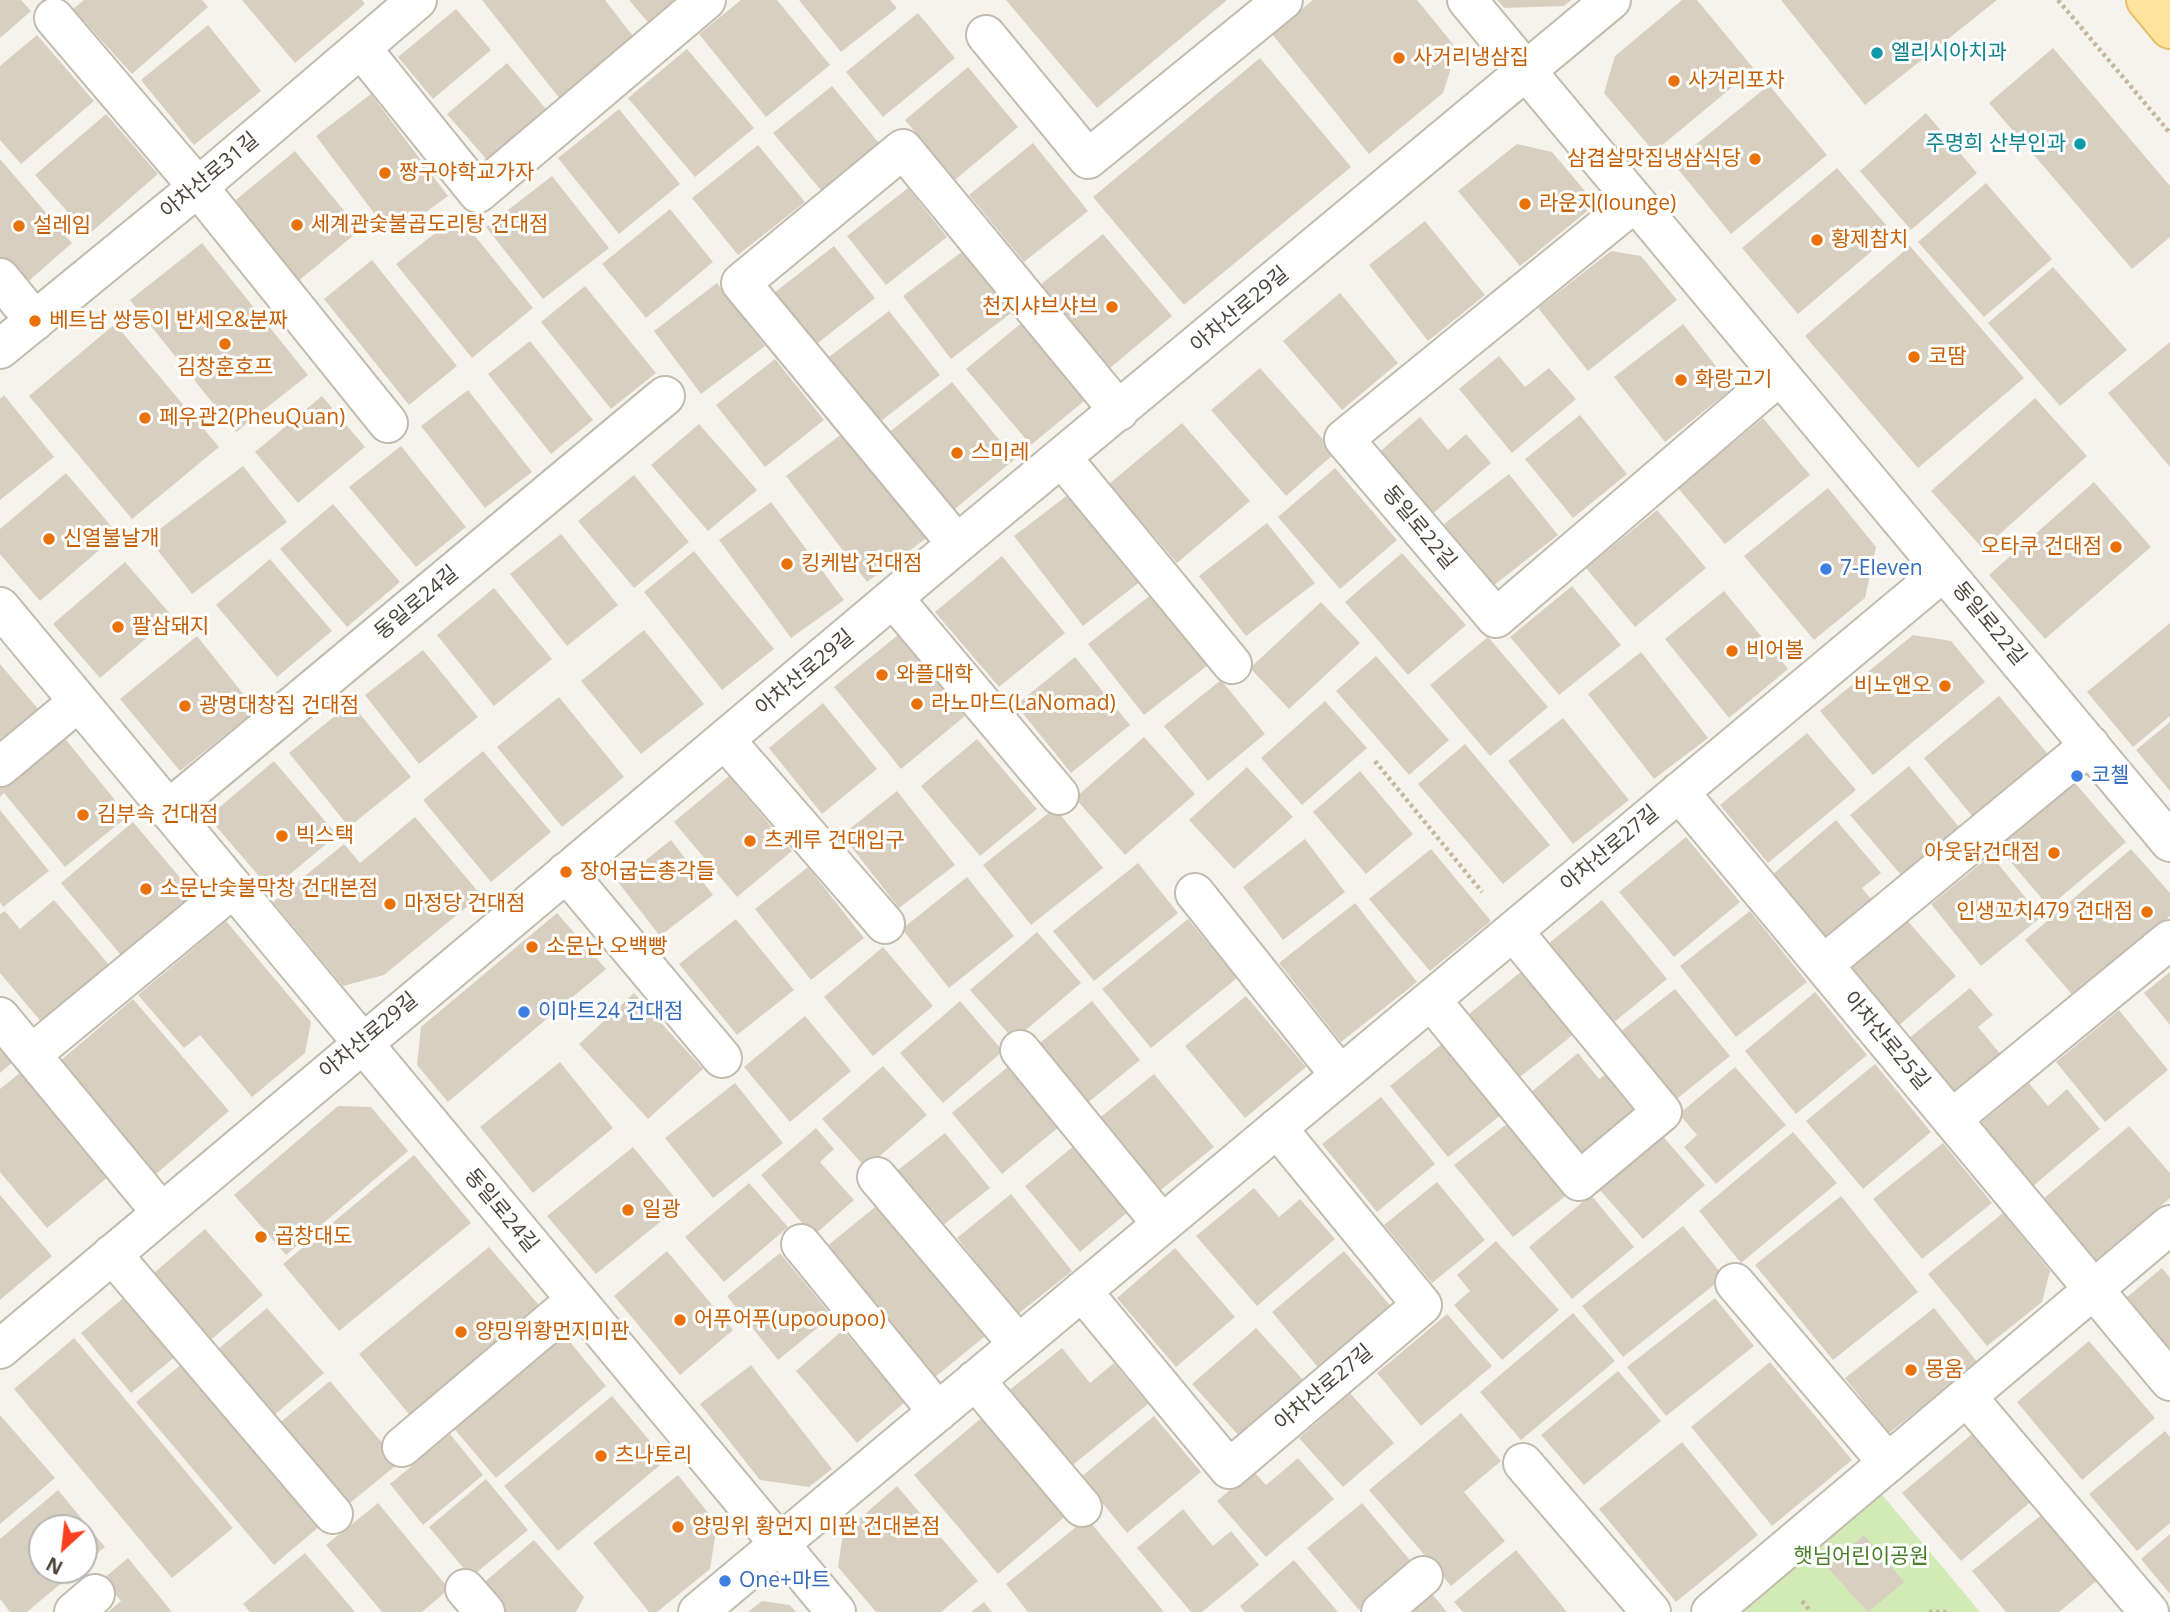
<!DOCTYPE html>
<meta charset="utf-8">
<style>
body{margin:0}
#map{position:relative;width:2170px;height:1612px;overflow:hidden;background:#f6f3ec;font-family:"Open Sans",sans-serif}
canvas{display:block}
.north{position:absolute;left:28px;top:1514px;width:70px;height:70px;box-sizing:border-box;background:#fff;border:2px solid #b7b4b0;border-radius:50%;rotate:207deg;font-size:19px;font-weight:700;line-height:28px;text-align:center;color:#4b4439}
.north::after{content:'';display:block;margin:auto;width:24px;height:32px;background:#fc3f1d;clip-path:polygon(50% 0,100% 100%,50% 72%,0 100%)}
</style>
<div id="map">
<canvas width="2170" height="1612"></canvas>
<div class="north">N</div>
</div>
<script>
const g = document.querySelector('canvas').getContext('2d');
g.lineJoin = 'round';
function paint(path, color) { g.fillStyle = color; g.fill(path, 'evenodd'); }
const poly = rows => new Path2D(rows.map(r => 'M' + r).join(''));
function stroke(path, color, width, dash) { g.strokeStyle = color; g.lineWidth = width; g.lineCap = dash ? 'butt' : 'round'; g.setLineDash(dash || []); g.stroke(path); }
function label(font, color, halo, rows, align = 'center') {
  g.font = font + ' "Open Sans","Noto Sans KR",sans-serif'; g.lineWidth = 6; g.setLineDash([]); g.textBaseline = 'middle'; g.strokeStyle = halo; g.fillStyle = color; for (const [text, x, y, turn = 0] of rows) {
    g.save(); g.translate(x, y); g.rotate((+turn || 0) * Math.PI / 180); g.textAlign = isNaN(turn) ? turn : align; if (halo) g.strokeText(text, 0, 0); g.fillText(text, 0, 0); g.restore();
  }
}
const green = poly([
 [1869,1479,1980,1612,1711,1612]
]);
const building = poly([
 [0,0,21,0,31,11,0,38],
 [84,0,202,0,208,7,132,74,73,9],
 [242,0,362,0,365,4,295,63],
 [482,0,605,0,636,40,560,99],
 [629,0,683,0,651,26],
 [741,0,777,0,830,65,766,117,699,34],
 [799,0,890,0,897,8,841,52],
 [1006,0,1227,0,1097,108],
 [1313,0,1417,0,1457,49,1443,93,1369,154,1272,34],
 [1497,0,1571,0,1564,6,1504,8],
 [1682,0,1697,0,1754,69,1654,152,1604,93,1615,56],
 [1781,0,1997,0,1865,105],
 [456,9,491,50,433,99,398,57],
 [918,13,955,58,883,117,846,72],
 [208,25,261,91,194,145,141,80],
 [37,35,94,101,21,164,0,140,0,66],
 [2053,48,2170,186,2170,237,2132,269,1989,103],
 [687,49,754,128,695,177,628,98],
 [1260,58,1351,167,1184,305,1093,197],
 [507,63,546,109,487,160,447,114],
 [968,67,1018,127,955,180,905,120],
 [1769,85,1827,155,1731,234,1673,163],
 [832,86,883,148,825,195,773,133],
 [371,94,448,196,392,237,316,136],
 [619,109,680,184,619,234,558,158],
 [1926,113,1977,173,1911,230,1860,171],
 [106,114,158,174,88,235,35,175],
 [1033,143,1088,211,1024,262,969,195],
 [1517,144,1552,152,1596,204,1520,266,1458,191],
 [758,145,805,202,738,255,692,198],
 [295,151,360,230,297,282,231,204],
 [0,159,72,243,23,286,0,259],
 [1837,168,1893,233,1798,314,1742,248],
 [552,176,609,248,543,299,486,227],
 [1986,183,2052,259,1984,317,1918,242],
 [908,188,947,237,886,285,847,236],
 [670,209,713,262,646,318,602,264],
 [458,215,533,308,472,358,396,264],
 [1425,221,1485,295,1428,341,1369,265],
 [1103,234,1172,316,1109,369,1039,286],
 [202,243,308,375,236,432,130,300],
 [834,246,875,298,814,346,774,293],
 [1910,246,2024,378,1918,468,1805,336],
 [967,248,1015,310,951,359,903,296],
 [1611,251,1641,256,1677,300,1588,371,1538,308],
 [372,260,457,366,409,405,324,299],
 [2053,267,2127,350,2060,406,1988,323],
 [717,283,765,346,701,394,654,331],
 [585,286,656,373,611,409,541,322],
 [1340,293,1398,363,1342,410,1283,341],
 [889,311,940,375,876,425,825,360],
 [1025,320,1090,396,1031,445,966,369],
 [115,324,219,447,132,519,29,396],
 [1683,324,1733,388,1665,442,1614,377],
 [530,341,593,420,551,454,488,374],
 [2170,342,2170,467,2108,393],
 [1499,356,1525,387,1549,368,1576,399,1512,453,1459,389],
 [775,359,824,420,765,467,716,405],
 [1260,368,1335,453,1286,496,1211,410],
 [952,382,1015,459,950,513,887,434],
 [468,390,532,472,485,508,421,426],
 [4,395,54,457,0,500,0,399],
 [322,396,365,447,298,503,255,452],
 [2035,398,2087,456,1983,549,1931,491],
 [1580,415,1627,474,1573,518,1525,459],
 [1420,417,1448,450,1466,434,1491,463,1430,516,1377,454],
 [1763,418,1810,475,1725,544,1678,488],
 [1182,423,1250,501,1177,563,1109,484],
 [699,424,757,490,708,531,651,465],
 [847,430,928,537,867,582,786,476],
 [401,446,466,527,416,567,349,487],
 [243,466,287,522,192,594,148,538],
 [1335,468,1397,540,1340,589,1278,517],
 [66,473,118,534,40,601,0,554,0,529],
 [1509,474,1558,535,1493,586,1444,524],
 [634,475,689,542,634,588,578,521],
 [2094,482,2151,547,2045,639,1989,575],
 [1828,488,1876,547,1865,598,1814,640,1744,556],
 [1073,491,1141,581,1083,626,1014,536],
 [771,502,844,600,791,638,719,540],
 [333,504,400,582,347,627,280,549],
 [1657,510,1706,568,1635,627,1586,568],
 [1267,523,1315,583,1246,636,1199,576],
 [561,534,618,605,567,646,510,574],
 [694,551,774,649,722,690,644,592],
 [1402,553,1466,625,1408,675,1345,602],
 [1002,556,1065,633,999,687,935,612],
 [270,559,332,631,277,677,216,605],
 [125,562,172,616,100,678,53,624],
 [1572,586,1621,645,1559,695,1510,637],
 [494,588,552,659,494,706,437,635],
 [1724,591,1788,669,1729,718,1665,639],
 [1152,594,1208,665,1144,715,1088,644],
 [1321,602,1360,643,1289,709,1250,668],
 [2170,623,2170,716,2133,747,2087,692],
 [644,630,704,704,641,754,581,681],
 [898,635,965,716,901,769,834,687],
 [1913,635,1951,641,1985,682,1873,775,1820,711],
 [197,636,256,710,180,771,120,699],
 [1488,637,1548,707,1490,756,1430,685],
 [423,650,478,717,419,764,365,695],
 [1641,652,1708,738,1654,779,1588,694],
 [1376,656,1449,740,1409,775,1336,691],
 [1075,657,1130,725,1071,773,1016,705],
 [0,664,44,716,0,753],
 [1221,680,1265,734,1208,781,1164,726],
 [1999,696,2048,754,1973,817,1924,758],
 [559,697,624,777,562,827,497,747],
 [1325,701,1367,748,1302,805,1261,758],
 [351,703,411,777,349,827,289,753],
 [823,703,877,769,822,814,769,748],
 [1563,718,1629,800,1573,844,1508,761],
 [2170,722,2170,791,2136,750],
 [58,730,128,816,65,867,4,793,0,797,0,778],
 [1807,733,1856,790,1768,863,1720,805],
 [1144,737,1195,794,1125,855,1075,798],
 [977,739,1037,809,980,856,921,786],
 [1465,744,1550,845,1503,884,1418,784],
 [483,751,551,832,491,882,423,800],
 [274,761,337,835,271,890,208,817],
 [1909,766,1959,827,1901,875,1850,815],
 [1247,767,1293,817,1234,869,1189,820],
 [1360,771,1413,834,1366,874,1313,812],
 [729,776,792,851,737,897,674,822],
 [2075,783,2126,842,2049,907,1998,847],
 [897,791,955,865,899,908,842,835],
 [1055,808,1103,868,1031,925,983,865],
 [0,810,49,871,3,907,0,902],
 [415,817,481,895,384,975,343,986,273,902,344,844,360,863],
 [1836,820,1881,873,1862,888,1874,903,1828,941,1772,875],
 [133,822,198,899,125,960,61,883],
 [1686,837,1740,902,1674,957,1619,892],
 [1305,839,1345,892,1283,940,1243,887],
 [671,840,713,895,660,936,618,882],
 [1431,849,1491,921,1430,971,1369,899],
 [2131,849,2170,893,2170,916,2075,998,2025,940],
 [1991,855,2041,917,1981,966,1931,904],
 [1138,863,1178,913,1094,981,1053,931],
 [808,867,864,938,811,980,755,909],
 [967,877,1014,936,949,988,902,929],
 [54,900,111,967,43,1024,0,973,0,914,5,911,20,929],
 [1602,900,1667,979,1613,1023,1548,944],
 [1355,903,1417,982,1341,1042,1279,963],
 [1750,911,1807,982,1736,1037,1680,966],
 [557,913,606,969,448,1102,417,1065,421,1027],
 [1905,918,1956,976,1896,1028,1845,970],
 [736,919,794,990,737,1035,679,964],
 [1188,919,1237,978,1151,1048,1102,989],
 [226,921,311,1022,305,1053,252,1097,200,1035,184,1048,138,995],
 [1037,932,1081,983,1014,1040,970,990],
 [883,947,933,1006,873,1056,824,997],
 [1522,971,1574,1034,1515,1081,1463,1019],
 [2170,972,2170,1025,2144,993],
 [1970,988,1993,1015,1978,1027,2002,1056,1955,1096,1907,1040],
 [1675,989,1730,1056,1673,1102,1619,1033],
 [1815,992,1867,1055,1796,1114,1745,1051],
 [634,993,703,1069,648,1119,579,1044],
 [1246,996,1306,1067,1245,1118,1185,1046],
 [133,999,229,1111,156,1174,60,1061],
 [960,1001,1003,1051,943,1103,900,1053],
 [1092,1001,1140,1060,1085,1105,1036,1046],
 [2119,1010,2168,1070,2105,1122,2056,1062],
 [805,1016,851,1071,790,1122,744,1067],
 [1443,1043,1501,1115,1448,1157,1390,1086],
 [0,1047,13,1062,0,1073],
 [1578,1053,1599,1079,1610,1071,1644,1113,1584,1161,1530,1093],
 [560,1062,613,1128,533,1193,480,1127],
 [1875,1064,1931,1132,1863,1189,1806,1121],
 [1010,1065,1060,1126,1002,1174,952,1113],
 [883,1066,927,1115,866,1168,822,1119],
 [1735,1067,1786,1125,1716,1184,1684,1147,1697,1135,1679,1114],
 [21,1072,109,1176,47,1228,0,1172,0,1089],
 [1154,1074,1214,1147,1157,1193,1097,1120],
 [735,1083,783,1143,713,1198,665,1138],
 [2029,1083,2048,1106,2067,1089,2100,1129,2032,1187,1979,1124],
 [1381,1097,1435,1164,1377,1212,1322,1144],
 [338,1106,371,1107,408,1151,286,1255,234,1195],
 [1508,1123,1567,1195,1513,1237,1454,1165],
 [2129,1126,2170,1173,2170,1198,2094,1262,2042,1200],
 [816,1128,834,1149,820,1162,854,1200,813,1236,761,1175],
 [1793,1132,1837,1183,1741,1263,1699,1211],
 [945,1133,990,1188,942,1226,898,1170],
 [1661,1134,1705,1185,1643,1239,1599,1189],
 [1943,1143,1992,1203,1922,1259,1873,1199],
 [1075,1145,1129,1211,1080,1252,1025,1186],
 [633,1147,681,1205,596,1274,547,1216],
 [414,1155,471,1223,339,1331,283,1264],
 [1437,1182,1485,1240,1432,1283,1384,1225],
 [749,1183,788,1227,724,1282,685,1237],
 [1254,1188,1279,1217,1300,1199,1335,1239,1257,1306,1196,1236],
 [1011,1194,1072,1271,1018,1314,957,1238],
 [0,1195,52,1256,0,1300],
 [1591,1195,1634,1247,1572,1299,1529,1247],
 [1841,1196,1918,1292,1833,1360,1755,1265],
 [880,1203,989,1333,935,1377,826,1247],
 [2003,1213,2050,1271,2042,1302,1987,1346,1928,1274],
 [1683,1226,1724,1277,1623,1357,1582,1306],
 [205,1229,263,1295,205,1345,147,1279],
 [1496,1241,1559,1310,1502,1360,1454,1305,1470,1291,1457,1275],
 [489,1247,544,1311,413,1419,359,1354],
 [1175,1248,1235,1317,1176,1367,1117,1298],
 [667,1251,733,1330,680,1375,614,1296],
 [1344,1251,1394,1310,1321,1371,1272,1312],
 [780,1253,832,1316,778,1360,727,1296],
 [2162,1268,2170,1278,2170,1352,2126,1298],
 [126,1296,176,1356,131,1393,81,1333],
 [1715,1298,1754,1346,1666,1416,1627,1367],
 [267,1308,324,1373,273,1416,217,1350],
 [1934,1308,1978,1363,1889,1433,1845,1378],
 [1573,1313,1615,1361,1521,1440,1480,1392],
 [1447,1314,1492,1366,1421,1426,1377,1373],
 [1256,1328,1305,1382,1241,1438,1192,1384],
 [843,1330,905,1402,857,1443,796,1371],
 [561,1331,606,1386,496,1478,451,1425],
 [74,1338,233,1528,172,1578,14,1389],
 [2089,1341,2155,1418,2082,1480,2017,1402],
 [1062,1348,1090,1383,1114,1363,1148,1404,1069,1468,1007,1392],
 [190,1357,328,1519,274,1565,136,1402],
 [1770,1362,1852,1460,1772,1526,1691,1427],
 [751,1365,832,1469,809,1487,760,1480,700,1404],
 [1618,1371,1661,1421,1584,1485,1541,1435],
 [330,1381,399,1463,345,1507,277,1425],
 [1350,1393,1394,1443,1343,1487,1299,1438],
 [612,1396,666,1460,558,1551,504,1486],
 [1461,1413,1501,1461,1464,1492,1505,1541,1451,1586,1369,1490],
 [0,1415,55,1478,0,1524],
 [985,1415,1069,1513,998,1574,914,1475],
 [1154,1416,1201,1472,1127,1533,1081,1477],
 [1977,1430,2034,1499,1961,1561,1902,1493],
 [2165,1431,2170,1437,2170,1523,2137,1551,2089,1494],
 [450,1434,483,1475,423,1525,390,1484],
 [1682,1442,1758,1535,1676,1602,1599,1509],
 [1298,1458,1334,1499,1266,1557,1217,1501,1253,1471,1266,1485],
 [678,1475,717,1524,710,1569,657,1612,649,1612,593,1543],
 [486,1479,528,1530,471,1577,429,1527],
 [897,1486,978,1581,941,1612,876,1612,838,1567,843,1533],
 [58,1490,105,1547,84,1564,84,1528,42,1528,42,1570,77,1570,27,1612,10,1612,0,1599,0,1539],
 [378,1503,449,1589,422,1612,382,1612,326,1545],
 [1362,1503,1414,1565,1359,1610,1307,1548],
 [1183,1509,1213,1546,1231,1531,1259,1565,1202,1612,1191,1612,1137,1548],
 [2045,1512,2100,1578,2059,1612,2006,1612,1972,1571],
 [1087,1518,1164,1612,1028,1612,1006,1584],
 [2170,1534,2170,1594,2141,1559],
 [1864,1535,1904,1582,1868,1612,1827,1567],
 [534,1540,584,1597,576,1612,502,1612,480,1586],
 [1516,1550,1567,1612,1463,1612,1454,1602],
 [305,1553,355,1612,250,1612,243,1604],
 [128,1558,172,1612,108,1612,121,1601,103,1579],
 [1294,1560,1338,1612,1245,1612,1240,1606],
 [1433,1595,1447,1612,1412,1612],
 [762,1601,790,1605,796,1612,748,1612],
 [984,1602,992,1612,971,1612]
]);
const path = poly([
 [2058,0,2170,133],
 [1375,761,1482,892],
 [1802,1601,1811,1612],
 [1929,1612,1949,1612]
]);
const minor = poly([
 [1467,0,2170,842],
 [54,18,198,187,388,423],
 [986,35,1088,159,1283,0],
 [361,48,478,193,706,0],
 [1635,202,1344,439,1496,618,1780,375],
 [0,278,35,321],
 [0,349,198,187,417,0],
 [1062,458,1232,664],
 [957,544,741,283,903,149,1119,411],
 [894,599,1059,795],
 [0,607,836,1612],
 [725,740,885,924],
 [0,767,78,702],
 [1679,792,2170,1381],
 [168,810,665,396],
 [566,872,722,1058],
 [1195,893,1340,1075],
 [1823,965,2090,745],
 [1431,1000,1579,1181,1662,1112,1513,931],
 [0,1017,161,1212],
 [1020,1050,1162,1224],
 [32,1054,233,888],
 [1952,1119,2170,940],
 [877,1177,1018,1344],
 [801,1244,938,1412],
 [112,1254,333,1514],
 [1735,1283,1888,1463],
 [1082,1291,1229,1469,1422,1305,1277,1128],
 [0,1349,957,544,1611,0],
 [975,1380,1082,1507],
 [1967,1397,2149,1612],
 [402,1447,576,1300],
 [1523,1463,1651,1612],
 [465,1589,485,1612],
 [74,1612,95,1594],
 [698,1612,1944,571],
 [1381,1612,1423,1576],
 [1711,1612,2170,1225]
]);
const major = poly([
 [2146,0,2170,29]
]);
const markers = [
 [1877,53,7,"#0f9aa8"],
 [1399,58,7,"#e8710a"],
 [1674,81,7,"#e8710a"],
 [2080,144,7,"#0f9aa8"],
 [1755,159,7,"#e8710a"],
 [385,173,7,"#e8710a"],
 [1525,204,7,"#e8710a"],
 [297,225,7,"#e8710a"],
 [19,226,7,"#e8710a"],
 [1817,240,7,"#e8710a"],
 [1112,307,7,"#e8710a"],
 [35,321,7,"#e8710a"],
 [225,344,7,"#e8710a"],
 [1914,357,7,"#e8710a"],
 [1681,380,7,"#e8710a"],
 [145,418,7,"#e8710a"],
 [957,453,7,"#e8710a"],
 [49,539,7,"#e8710a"],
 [2116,547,7,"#e8710a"],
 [787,564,7,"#e8710a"],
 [1826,569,7,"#3f7fe0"],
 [118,627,7,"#e8710a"],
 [1732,651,7,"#e8710a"],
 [882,675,7,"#e8710a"],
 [1945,686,7,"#e8710a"],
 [917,704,7,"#e8710a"],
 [185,706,7,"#e8710a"],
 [2077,776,7,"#3f7fe0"],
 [83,815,7,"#e8710a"],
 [282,836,7,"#e8710a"],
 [750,841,7,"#e8710a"],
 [2054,853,7,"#e8710a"],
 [566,872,7,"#e8710a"],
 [146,889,7,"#e8710a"],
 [390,904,7,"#e8710a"],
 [2147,912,7,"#e8710a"],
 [532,947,7,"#e8710a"],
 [524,1012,7,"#3f7fe0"],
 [628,1210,7,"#e8710a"],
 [261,1237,7,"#e8710a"],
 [680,1320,7,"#e8710a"],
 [461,1332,7,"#e8710a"],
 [1911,1370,7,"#e8710a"],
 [601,1456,7,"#e8710a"],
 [678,1527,7,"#e8710a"],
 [725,1581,7,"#3f7fe0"]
];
const cultureNames = [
 ["엘리시아치과",1891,53],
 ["주명희 산부인과",2066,144,"right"]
];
const foodNames = [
 ["사거리냉삼집",1413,58],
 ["사거리포차",1688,81],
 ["삼겹살맛집냉삼식당",1741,159,"right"],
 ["짱구야학교가자",399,173],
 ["라운지(lounge)",1539,204],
 ["세계관숯불곱도리탕 건대점",311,225],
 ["설레임",33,226],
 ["황제참치",1831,240],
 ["천지샤브샤브",1098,307,"right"],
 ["베트남 쌍둥이 반세오&분짜",49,321],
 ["코땀",1928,357],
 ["김창훈호프",225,368,"center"],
 ["화랑고기",1695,380],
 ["페우관2(PheuQuan)",159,418],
 ["스미레",971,453],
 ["신열불날개",63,539],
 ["오타쿠 건대점",2102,547,"right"],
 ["킹케밥 건대점",801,564],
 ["팔삼돼지",132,627],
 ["비어볼",1746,651],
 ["와플대학",896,675],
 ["비노앤오",1931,686,"right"],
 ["라노마드(LaNomad)",931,704],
 ["광명대창집 건대점",199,706],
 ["김부속 건대점",97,815],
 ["빅스택",296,836],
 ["츠케루 건대입구",764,841],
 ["아웃닭건대점",2040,853,"right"],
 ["장어굽는총각들",580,872],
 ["소문난숯불막창 건대본점",160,889],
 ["마정당 건대점",404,904],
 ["인생꼬치479 건대점",2133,912,"right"],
 ["소문난 오백빵",546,947],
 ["일광",642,1210],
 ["곱창대도",275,1237],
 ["어푸어푸(upooupoo)",694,1320],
 ["양밍위황먼지미판",475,1332],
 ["몽움",1925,1370],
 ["츠나토리",615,1456],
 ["양밍위 황먼지 미판 건대본점",692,1527]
];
const streetNames = [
 ["아차산로31길",210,176,-40],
 ["아차산로29길",1240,310,-40],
 ["동일로22길",1419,528,50],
 ["동일로24길",417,603,-40],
 ["동일로22길",1989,624,50],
 ["아차산로29길",805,673,-40],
 ["아차산로27길",1610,849,-40],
 ["아차산로29길",369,1036,-40],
 ["아차산로25길",1886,1041,50],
 ["동일로24길",501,1211,50],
 ["아차산로27길",1324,1388,-40]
];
const shopNames = [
 ["7-Eleven",1840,569],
 ["코첼",2091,776],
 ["이마트24 건대점",538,1012],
 ["One+마트",739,1581]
];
const parkNames = [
 ["햇님어린이공원",1861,1557]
];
paint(green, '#d2eab5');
paint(building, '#d8cfc1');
stroke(minor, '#c2bbae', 42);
stroke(major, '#e6c16a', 42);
stroke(path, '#c4b79f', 4.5, [3.5, 3.5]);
stroke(minor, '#fff', 38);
stroke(major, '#ffe39c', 38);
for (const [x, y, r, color] of markers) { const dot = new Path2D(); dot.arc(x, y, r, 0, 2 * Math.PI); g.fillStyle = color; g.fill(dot); stroke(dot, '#fff', 2.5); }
label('21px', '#0d838f', '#fff', cultureNames, 'left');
label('21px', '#c56008', '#fff', foodNames, 'left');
label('21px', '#4b4439', '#fff', streetNames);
label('21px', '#366cbe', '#fff', shopNames, 'left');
label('21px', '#4a7f2a', '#fff', parkNames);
</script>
